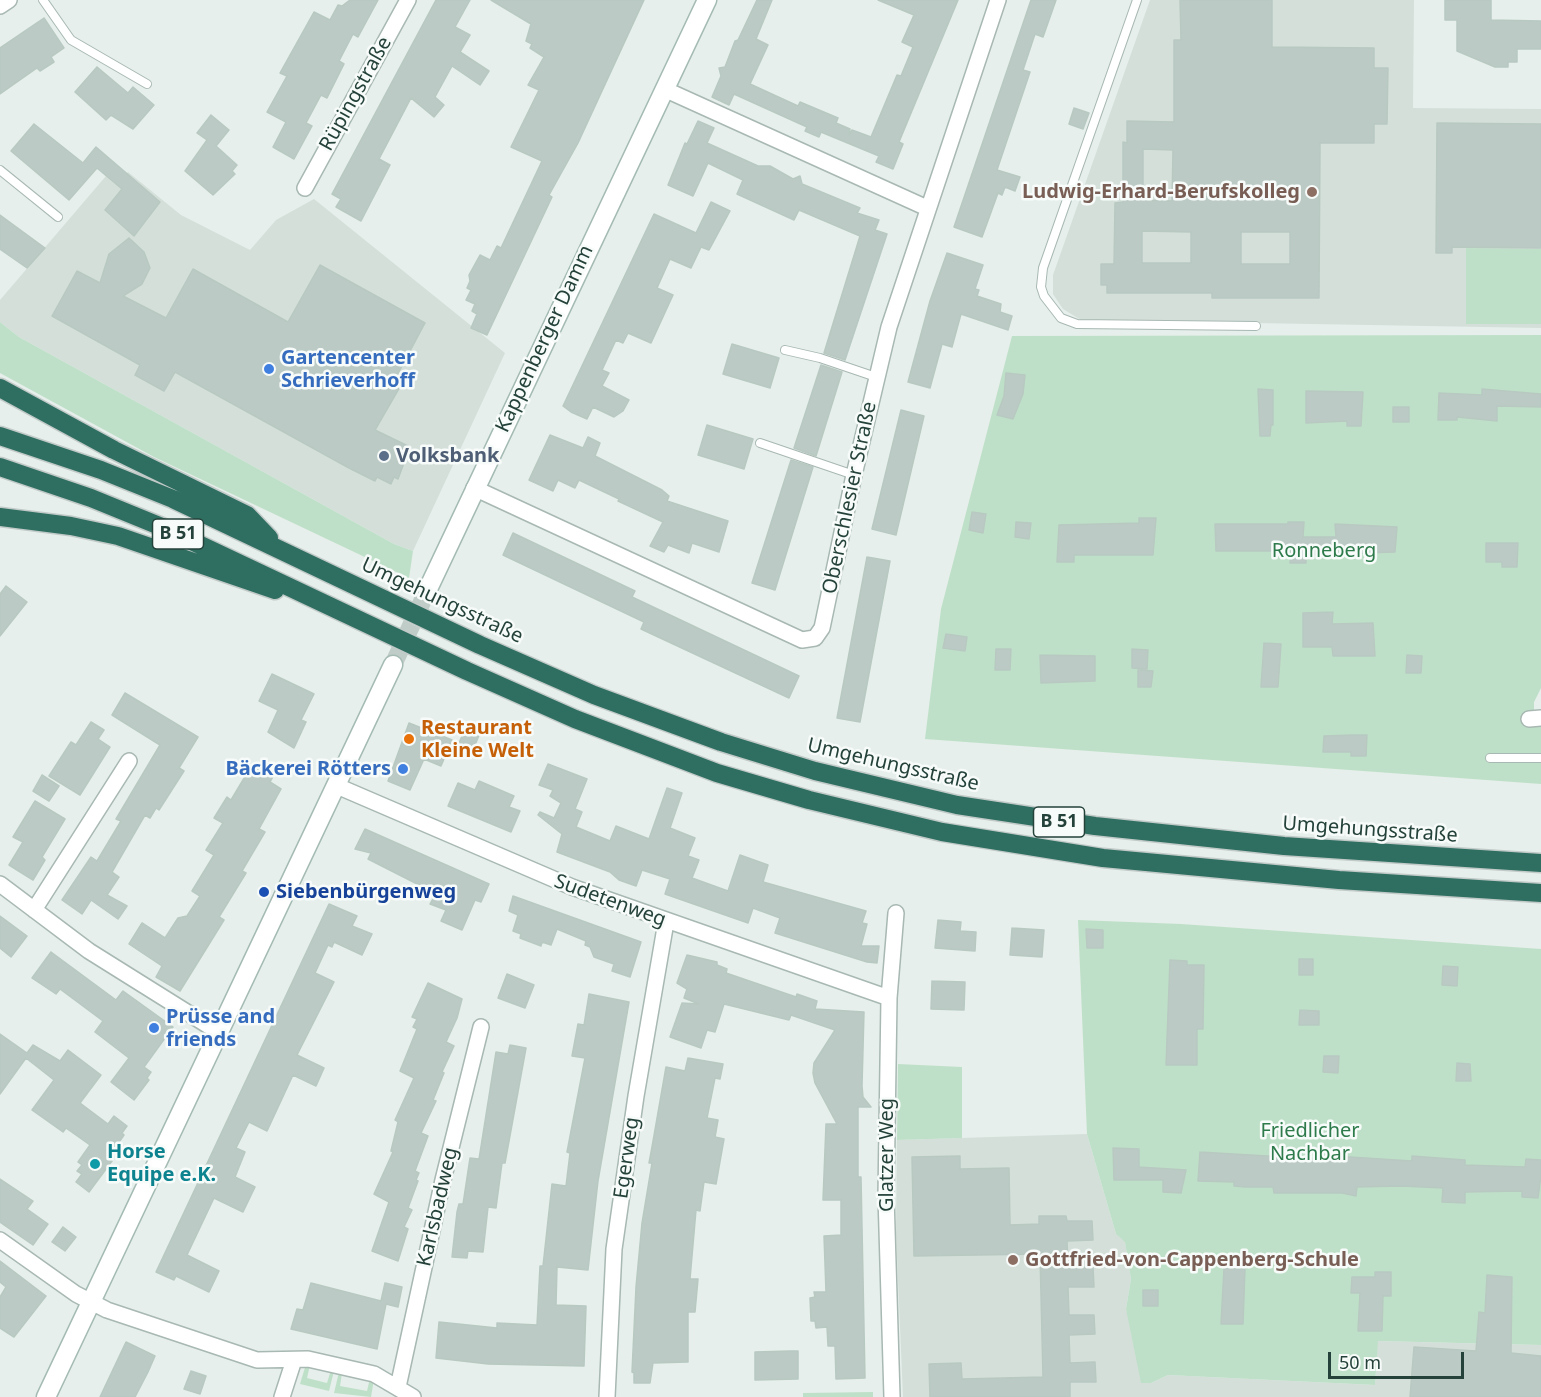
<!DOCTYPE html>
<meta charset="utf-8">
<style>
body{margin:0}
#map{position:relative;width:1541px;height:1397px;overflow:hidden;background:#e6efeb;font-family:"Noto Sans",sans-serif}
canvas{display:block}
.scale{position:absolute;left:1328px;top:1352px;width:136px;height:27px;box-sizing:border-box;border:3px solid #24423a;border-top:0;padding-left:8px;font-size:18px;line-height:21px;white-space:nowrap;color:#24423a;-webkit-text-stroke:4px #f7fbf9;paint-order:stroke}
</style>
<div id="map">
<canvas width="1541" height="1397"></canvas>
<div class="scale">50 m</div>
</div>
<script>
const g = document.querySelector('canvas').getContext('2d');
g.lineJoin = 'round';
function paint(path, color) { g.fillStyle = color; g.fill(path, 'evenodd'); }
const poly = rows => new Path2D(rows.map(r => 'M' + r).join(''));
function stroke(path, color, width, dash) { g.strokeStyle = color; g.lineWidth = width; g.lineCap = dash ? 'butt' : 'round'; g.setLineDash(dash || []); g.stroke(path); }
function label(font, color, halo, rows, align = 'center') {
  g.font = font + ' "Noto Sans",sans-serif'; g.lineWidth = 5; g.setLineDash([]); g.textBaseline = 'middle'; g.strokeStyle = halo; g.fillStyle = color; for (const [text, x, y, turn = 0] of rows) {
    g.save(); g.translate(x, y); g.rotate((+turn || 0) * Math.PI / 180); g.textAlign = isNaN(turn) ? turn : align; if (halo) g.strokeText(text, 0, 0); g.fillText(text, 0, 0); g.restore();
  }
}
const built = poly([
 [1150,0,1414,0,1413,108,1541,109,1541,328,1081,320,1063,309,1053,294,1053,275],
 [128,172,181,215,250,250,276,220,314,199,505,353,413,551,394,544,19,337,0,322,0,300,106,176,118,186],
 [1087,1134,1116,1234,1125,1241,1131,1279,1126,1309,1151,1383,1168,1375,1375,1385,1377,1341,1541,1345,1541,1397,903,1397,896,1233,897,1140]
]);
const green = poly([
 [1466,248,1541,249,1541,324,1466,324],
 [0,322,19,337,394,544,413,551,409,578,154,457,0,373],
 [1541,335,1541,688,1534,702,1534,724,1541,725,1541,784,925,739,941,609,1012,336],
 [1078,920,1181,924,1541,949,1541,1345,1378,1341,1375,1385,1168,1375,1151,1383,1141,1383,1126,1309,1131,1279,1125,1242,1116,1234,1087,1134],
 [898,1064,962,1067,962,1138,897,1140],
 [306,1364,310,1365,307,1378,327,1383,331,1370,334,1371,329,1391,300,1384],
 [339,1372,342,1373,340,1386,367,1391,370,1378,374,1379,371,1397,334,1393],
 [873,1392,873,1397,803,1397,803,1393]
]);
const building = poly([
 [350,0,378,0,358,37,353,34,339,61,344,64,327,98,321,95,306,123,312,126,294,159,273,147,286,122,267,112,287,76,280,73,314,12,330,20,338,5,342,6,350,0],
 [436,0,470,0,455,27,470,35,460,52,489,71,480,85,452,66,435,97,444,105,434,117,411,98,379,159,390,165,361,221,336,207,341,199,332,194,436,0],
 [491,0,644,0,578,143,549,195,552,197,487,335,471,328,477,314,472,311,475,304,466,300,471,290,467,288,470,281,469,275,480,255,490,260,497,246,501,248,542,161,511,147,539,90,528,85,544,57,530,48,532,44,526,41,531,24,491,0],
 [757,0,772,0,756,39,768,45,750,84,798,106,800,102,838,118,836,123,850,129,849,135,852,130,871,137,897,75,901,76,913,47,902,42,914,15,878,0,958,0,899,142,903,144,893,169,876,162,879,156,821,132,819,137,805,131,807,127,734,94,729,105,712,97,721,76,719,68,725,67,735,41,738,40,757,0],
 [1031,0,1056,0,1043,37,1035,34,1023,70,1030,72,997,170,1020,177,1015,191,1005,187,1002,195,998,193,982,237,954,227,1031,0],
 [1180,0,1272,0,1272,47,1374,48,1374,68,1388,68,1387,124,1374,124,1374,143,1320,143,1319,298,1212,298,1212,293,1107,293,1107,285,1101,285,1101,264,1114,264,1115,203,1123,202,1123,142,1127,143,1127,121,1174,122,1174,40,1181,40,1180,0],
 [1143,149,1173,150,1172,201,1143,200,1143,149],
 [1142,231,1191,232,1191,263,1142,263,1142,231],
 [1241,232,1290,232,1290,264,1241,264,1241,232],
 [1445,0,1491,0,1491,20,1541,21,1541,49,1517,49,1517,62,1508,62,1508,67,1495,67,1457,51,1457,20,1445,20,1445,0],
 [44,18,64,48,51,57,54,62,40,71,37,68,0,94,0,48,44,18],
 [97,67,128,93,133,87,154,105,133,129,111,115,106,120,75,92,97,67],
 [1074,108,1089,113,1083,129,1069,124,1074,108],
 [211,115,229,130,216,146,237,165,232,171,235,174,213,195,185,171,207,140,197,133,211,115],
 [698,121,714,128,707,143,758,166,770,166,793,179,800,176,802,184,860,208,857,213,879,220,875,230,887,234,845,360,824,353,860,236,799,210,794,220,737,194,743,180,708,163,693,196,668,185,685,143,687,144,698,121],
 [1437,123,1541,124,1541,248,1452,247,1452,253,1436,253,1437,123],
 [34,124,83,163,96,147,160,202,134,236,105,210,122,189,97,168,69,200,11,151,34,124],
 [711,202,730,211,709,250,701,247,691,268,670,259,657,288,673,295,651,343,628,333,623,343,616,340,602,370,609,373,602,386,629,400,623,411,614,417,593,407,587,419,571,412,563,406,654,214,696,233,711,202],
 [0,215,45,248,27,268,0,249,0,215],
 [129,238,144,252,150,268,142,284,123,296,166,318,193,269,288,322,320,265,425,323,394,381,401,385,375,430,410,447,398,479,394,477,391,484,377,477,375,481,349,468,175,372,164,391,135,375,140,365,52,316,77,271,100,283,109,254,129,238],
 [947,253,983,265,975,289,979,290,977,296,1001,304,1000,312,1012,316,1008,330,961,314,952,347,942,344,930,388,908,382,930,301,947,253],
 [732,344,779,358,770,388,723,374,732,344],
 [821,365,842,372,816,456,794,448,821,365],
 [1006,373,1025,375,1023,394,1013,419,997,415,1004,396,1006,373],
 [1258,389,1273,390,1273,425,1271,425,1270,436,1260,436,1258,389],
 [1482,389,1541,394,1541,407,1497,406,1497,421,1457,417,1457,420,1438,420,1439,393,1482,395,1482,389],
 [1306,391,1363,392,1361,426,1347,426,1347,421,1306,423,1306,391],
 [1393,407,1409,407,1409,422,1393,422,1393,407],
 [901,410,924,416,896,535,872,529,901,410],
 [707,425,753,439,744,469,698,455,707,425],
 [550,435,583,448,588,437,600,443,595,456,662,490,669,496,667,501,728,521,719,552,692,543,689,553,668,545,664,552,650,546,663,522,618,501,619,499,579,480,575,488,558,480,553,491,529,480,550,435],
 [791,460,813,467,775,590,752,583,791,460],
 [972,512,986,514,983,533,969,530,972,512],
 [1139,518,1156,518,1153,555,1074,555,1074,562,1057,562,1059,525,1139,523,1139,518],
 [1016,522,1031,523,1029,539,1015,537,1016,522],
 [1288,522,1304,522,1303,537,1336,537,1335,524,1397,527,1395,552,1306,555,1306,563,1290,563,1291,551,1216,551,1215,524,1288,524,1288,522],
 [513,533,635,591,632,597,799,676,789,698,641,629,644,622,503,555,513,533],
 [1486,543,1518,543,1517,567,1502,567,1502,562,1486,562,1486,543],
 [867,557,890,561,860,722,837,718,867,557],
 [6,586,27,602,0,636,0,594,6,586],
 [1333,612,1332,624,1373,623,1375,656,1333,656,1332,647,1303,647,1303,613,1333,612],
 [946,634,967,637,965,651,943,648,946,634],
 [1264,643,1281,644,1278,687,1261,687,1264,643],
 [996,649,1011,649,1010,670,995,670,996,649],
 [1132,649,1148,650,1147,669,1132,668,1132,649],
 [1040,655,1095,656,1095,681,1041,683,1040,655],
 [1407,655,1422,656,1421,673,1406,673,1407,655],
 [1138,670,1153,671,1151,687,1138,687,1138,670],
 [272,674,314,694,301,720,306,722,294,748,268,732,278,710,259,701,272,674],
 [125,693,198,737,179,768,184,771,159,810,156,808,150,818,145,815,112,872,119,877,107,895,127,906,118,919,91,900,82,914,62,900,91,857,97,861,121,821,116,819,160,745,112,715,125,693],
 [91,722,104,730,98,739,110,747,80,795,49,776,71,742,76,745,91,722],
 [468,722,482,728,473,750,459,743,468,722],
 [409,723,452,740,441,766,424,759,410,790,388,781,409,723],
 [1352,735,1367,735,1366,756,1351,756,1351,752,1323,752,1324,736,1352,735],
 [548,764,587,779,575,809,582,812,576,827,610,841,616,826,649,839,667,788,682,793,670,828,695,838,688,856,699,860,692,878,728,891,740,855,768,865,763,882,866,911,862,923,867,924,861,946,879,946,877,963,867,962,775,933,780,918,753,908,748,923,665,894,670,879,642,870,636,886,619,880,610,872,557,852,562,834,538,815,540,812,554,818,561,803,550,796,553,790,539,785,548,764],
 [257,765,274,775,270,782,281,789,259,829,265,832,242,871,246,873,219,917,224,920,180,991,156,977,162,966,129,944,142,923,165,938,178,918,187,916,200,896,192,891,214,855,206,850,223,823,214,818,227,797,231,800,249,770,253,771,257,765],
 [42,775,59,786,49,801,33,791,42,775],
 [479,781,514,796,509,807,520,811,511,832,448,806,458,783,475,790,479,781],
 [35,801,65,819,42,857,45,860,33,880,9,865,23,842,13,837,35,801],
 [365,829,489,884,481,902,475,900,462,930,441,921,446,910,430,904,434,897,427,894,429,890,368,859,371,853,355,849,365,829],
 [513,896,641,942,630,977,612,971,614,964,594,957,590,947,585,945,586,941,557,929,551,945,542,942,541,946,520,938,521,934,513,931,518,915,509,911,513,896],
 [329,904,357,916,352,926,372,934,362,955,334,942,332,947,328,945,315,973,334,982,297,1055,324,1068,316,1086,293,1075,267,1131,249,1122,236,1148,245,1152,235,1177,255,1187,243,1212,214,1198,187,1255,219,1271,209,1292,176,1276,174,1280,156,1272,329,904],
 [0,916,27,936,11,957,0,948,0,916],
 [938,920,961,922,960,931,976,932,975,951,935,948,938,920],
 [1012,928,1044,930,1042,957,1010,955,1012,928],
 [1086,929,1103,930,1103,948,1087,948,1086,929],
 [51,952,116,1000,123,991,173,1027,144,1067,151,1072,147,1078,149,1080,134,1100,111,1082,129,1058,95,1032,103,1021,60,989,56,994,32,978,51,952],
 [687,955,717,962,717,965,727,969,726,973,796,997,797,994,817,1001,815,1009,864,1012,862,1086,863,1097,871,1107,858,1107,858,1177,861,1177,865,1378,836,1379,835,1346,828,1346,827,1327,816,1328,815,1321,811,1321,810,1298,815,1297,814,1292,826,1292,824,1236,841,1235,841,1200,823,1200,826,1124,837,1124,815,1083,813,1073,814,1063,835,1030,791,1015,789,1020,724,1004,715,1032,707,1030,701,1048,670,1037,682,1003,699,1004,684,998,687,989,677,983,687,955],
 [1299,959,1313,959,1313,975,1299,975,1299,959],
 [1170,960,1187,961,1187,965,1204,965,1203,1029,1197,1029,1197,1065,1166,1065,1170,960],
 [1443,966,1458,967,1457,986,1442,985,1443,966],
 [507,974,534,985,525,1008,498,998,507,974],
 [932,981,965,982,964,1010,931,1009,932,981],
 [428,983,462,999,457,1018,446,1042,454,1046,442,1072,444,1073,433,1100,436,1101,421,1133,428,1136,415,1171,419,1173,416,1180,418,1181,408,1208,412,1210,404,1227,408,1229,398,1261,372,1251,389,1202,374,1194,393,1152,391,1151,398,1122,395,1120,414,1078,400,1071,417,1029,413,1027,417,1019,412,1017,428,983],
 [589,994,629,1002,598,1181,588,1270,557,1267,556,1305,586,1306,584,1366,488,1364,436,1358,439,1322,497,1328,497,1323,537,1325,540,1266,543,1266,552,1184,566,1186,570,1153,567,1152,585,1058,572,1056,578,1024,584,1025,589,994],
 [1300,1010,1319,1011,1319,1025,1299,1025,1300,1010],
 [0,1034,27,1053,33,1045,60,1061,68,1050,101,1075,80,1103,108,1124,114,1116,127,1126,122,1133,124,1135,108,1158,112,1161,89,1192,76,1182,82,1174,77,1171,82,1165,78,1162,90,1145,66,1128,63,1132,32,1110,54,1080,26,1058,0,1094,0,1034],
 [510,1045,526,1048,505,1163,502,1163,496,1208,488,1207,483,1252,468,1251,467,1258,452,1257,457,1212,459,1204,463,1204,470,1158,479,1159,496,1052,508,1054,510,1045],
 [1324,1056,1339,1056,1338,1073,1323,1072,1324,1056],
 [688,1058,723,1064,720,1079,715,1078,707,1118,718,1120,715,1137,724,1139,716,1184,704,1182,700,1211,696,1210,690,1279,698,1279,695,1312,688,1312,688,1362,653,1363,650,1383,634,1383,634,1373,632,1372,636,1287,642,1223,652,1163,649,1163,652,1147,666,1067,685,1071,688,1058],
 [1457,1063,1470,1064,1471,1081,1456,1081,1457,1063],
 [1113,1148,1139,1149,1139,1167,1186,1170,1181,1193,1163,1192,1163,1180,1114,1180,1113,1148],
 [1200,1152,1334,1160,1334,1156,1412,1161,1412,1156,1465,1160,1465,1165,1525,1167,1526,1159,1541,1160,1541,1175,1538,1198,1522,1197,1522,1191,1465,1192,1465,1203,1442,1202,1443,1188,1401,1186,1357,1187,1356,1196,1342,1193,1274,1193,1273,1187,1245,1187,1234,1186,1234,1182,1198,1181,1200,1152],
 [960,1156,960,1169,1009,1168,1010,1225,1039,1224,1039,1216,1066,1216,1067,1221,1092,1221,1093,1240,1067,1241,1068,1268,1093,1267,1094,1287,1068,1287,1069,1315,1094,1315,1095,1334,1069,1335,1070,1363,1095,1362,1096,1382,1070,1382,1070,1397,930,1397,929,1364,961,1363,962,1379,1043,1377,1040,1254,914,1256,912,1157,960,1156],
 [0,1179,33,1201,27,1209,48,1224,33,1245,0,1222,0,1179],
 [63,1227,76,1237,65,1251,52,1242,63,1227],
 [0,1261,46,1296,14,1337,0,1328,0,1297,6,1287,0,1282,0,1261],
 [1224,1268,1245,1269,1243,1324,1221,1324,1224,1268],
 [1375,1272,1391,1272,1391,1296,1383,1296,1382,1331,1358,1331,1360,1293,1351,1293,1352,1277,1375,1277,1375,1272],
 [1487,1275,1512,1277,1511,1353,1541,1356,1541,1397,1410,1397,1414,1347,1476,1351,1479,1312,1485,1313,1487,1275],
 [311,1283,381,1301,385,1283,402,1287,398,1307,386,1304,377,1349,291,1329,297,1309,303,1310,311,1283],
 [1143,1290,1158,1290,1158,1306,1143,1306,1143,1290],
 [126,1342,155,1356,148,1372,135,1397,100,1397,126,1342],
 [789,1351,798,1351,798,1379,755,1380,755,1352,789,1351],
 [191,1371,206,1376,200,1394,184,1389,191,1371]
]);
const secondaryTunnel = poly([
 [393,665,428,589]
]);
const lane = poly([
 [43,0,71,40,147,84],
 [1137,0,1043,268,1041,287,1044,296,1061,318,1077,324,1256,326],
 [0,170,58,217],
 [785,350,820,358,876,377],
 [760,443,854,475],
 [1490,758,1541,758]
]);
const street = poly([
 [0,6,9,0],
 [664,89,927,208],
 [305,188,408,0],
 [474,488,802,640,815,638,822,628,854,475,889,327,998,0],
 [1529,719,1541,718],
 [337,786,572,887,889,998],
 [0,884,89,951,220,1033],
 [34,910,129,761],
 [0,1240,76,1294,107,1310,257,1360,308,1359,374,1374,413,1397],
 [398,1387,443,1180,481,1027],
 [282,1397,294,1360],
 [607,1397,614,1249,636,1096,666,922],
 [892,1397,886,1196,889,998,896,913]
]);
const secondary = poly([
 [428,589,707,0],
 [46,1397,393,665]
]);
const highway = poly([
 [0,388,114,450,247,515,269,538],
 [0,436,101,470,173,499,480,645,594,695,721,742,815,771,957,805,1095,826,1284,846,1541,863],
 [0,467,91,498,162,527,467,671,575,719,717,773,809,800,942,832,1103,858,1339,880,1541,893],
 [0,517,71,526,118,536,275,590]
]);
const markers = [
 [1312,192,6,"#8d6e63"],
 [269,369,6,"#3f7fe0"],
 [384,456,6,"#5c6f8a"],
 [409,739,6,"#e8710a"],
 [403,769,6,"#3f7fe0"],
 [264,892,6,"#1a4fb4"],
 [154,1028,6,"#3f7fe0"],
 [95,1164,6,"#0f9aa8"],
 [1013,1260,6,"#8d6e63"]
];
const shields = [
 [178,534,51],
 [1059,822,51]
];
const shieldNames = [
 ["B 51",178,534],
 ["B 51",1059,822]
];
const streetNames = [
 ["Rüpingstraße",356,94,-61],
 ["Kappenberger Damm",545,339,-65],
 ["Oberschlesier Straße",850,498,-78],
 ["Umgehungsstraße",442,601,25],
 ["Umgehungsstraße",893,765,13],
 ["Umgehungsstraße",1370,830,4],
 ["Sudetenweg",610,901,20],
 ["Glatzer Weg",887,1155,-90],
 ["Egerweg",627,1158,-82],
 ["Karlsbadweg",438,1207,-77]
];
const educationNames = [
 ["Ludwig-Erhard-Berufskolleg",1300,192],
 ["Gottfried-von-Cappenberg-Schule",1025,1260,"left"]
];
const shopNames = [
 ["Gartencenter",281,358],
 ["Schrieverhoff",281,381],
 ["Bäckerei Rötters",391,769,"right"],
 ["Prüsse and",166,1017],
 ["friends",166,1040]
];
const serviceNames = [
 ["Volksbank",396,456]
];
const parkNames = [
 ["Ronneberg",1324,551],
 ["Friedlicher",1310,1131],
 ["Nachbar",1310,1154]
];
const foodNames = [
 ["Restaurant",421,728],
 ["Kleine Welt",421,751]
];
const transitNames = [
 ["Siebenbürgenweg",276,892]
];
const cultureNames = [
 ["Horse",107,1152],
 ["Equipe e.K.",107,1175]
];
paint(built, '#d4dfda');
paint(green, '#bfe0c8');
paint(building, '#bbcac4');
stroke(building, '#b8c9c2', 1.5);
stroke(secondaryTunnel, '#bfccc8', 18, [18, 9]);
stroke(lane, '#a8b8b2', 10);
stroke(street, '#a8b8b2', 18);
stroke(secondary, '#a4bbb3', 21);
stroke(highway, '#c2cac8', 21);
stroke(lane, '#fff', 8);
stroke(street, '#fff', 15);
stroke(secondary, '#fff', 18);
stroke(highway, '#2f6f62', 18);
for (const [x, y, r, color] of markers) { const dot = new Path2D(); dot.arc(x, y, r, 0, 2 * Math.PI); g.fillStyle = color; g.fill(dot); stroke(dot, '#f7fbf9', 2); }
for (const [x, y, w] of shields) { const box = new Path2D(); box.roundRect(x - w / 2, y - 15, w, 30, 4.5); g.fillStyle = '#f7fbf9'; g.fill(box); stroke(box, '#24423a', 1.5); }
label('bold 18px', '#24423a', null, shieldNames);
label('20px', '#24423a', '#f7fbf9', streetNames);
label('bold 20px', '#785e54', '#f7fbf9', educationNames, 'right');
label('bold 20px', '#366cbe', '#f7fbf9', shopNames, 'left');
label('bold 20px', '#4e5e75', '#f7fbf9', serviceNames, 'left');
label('20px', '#2d7a4b', '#f7fbf9', parkNames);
label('bold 20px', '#c56008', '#f7fbf9', foodNames, 'left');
label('bold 20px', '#164399', '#f7fbf9', transitNames, 'left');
label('bold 20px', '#0d838f', '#f7fbf9', cultureNames, 'left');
</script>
